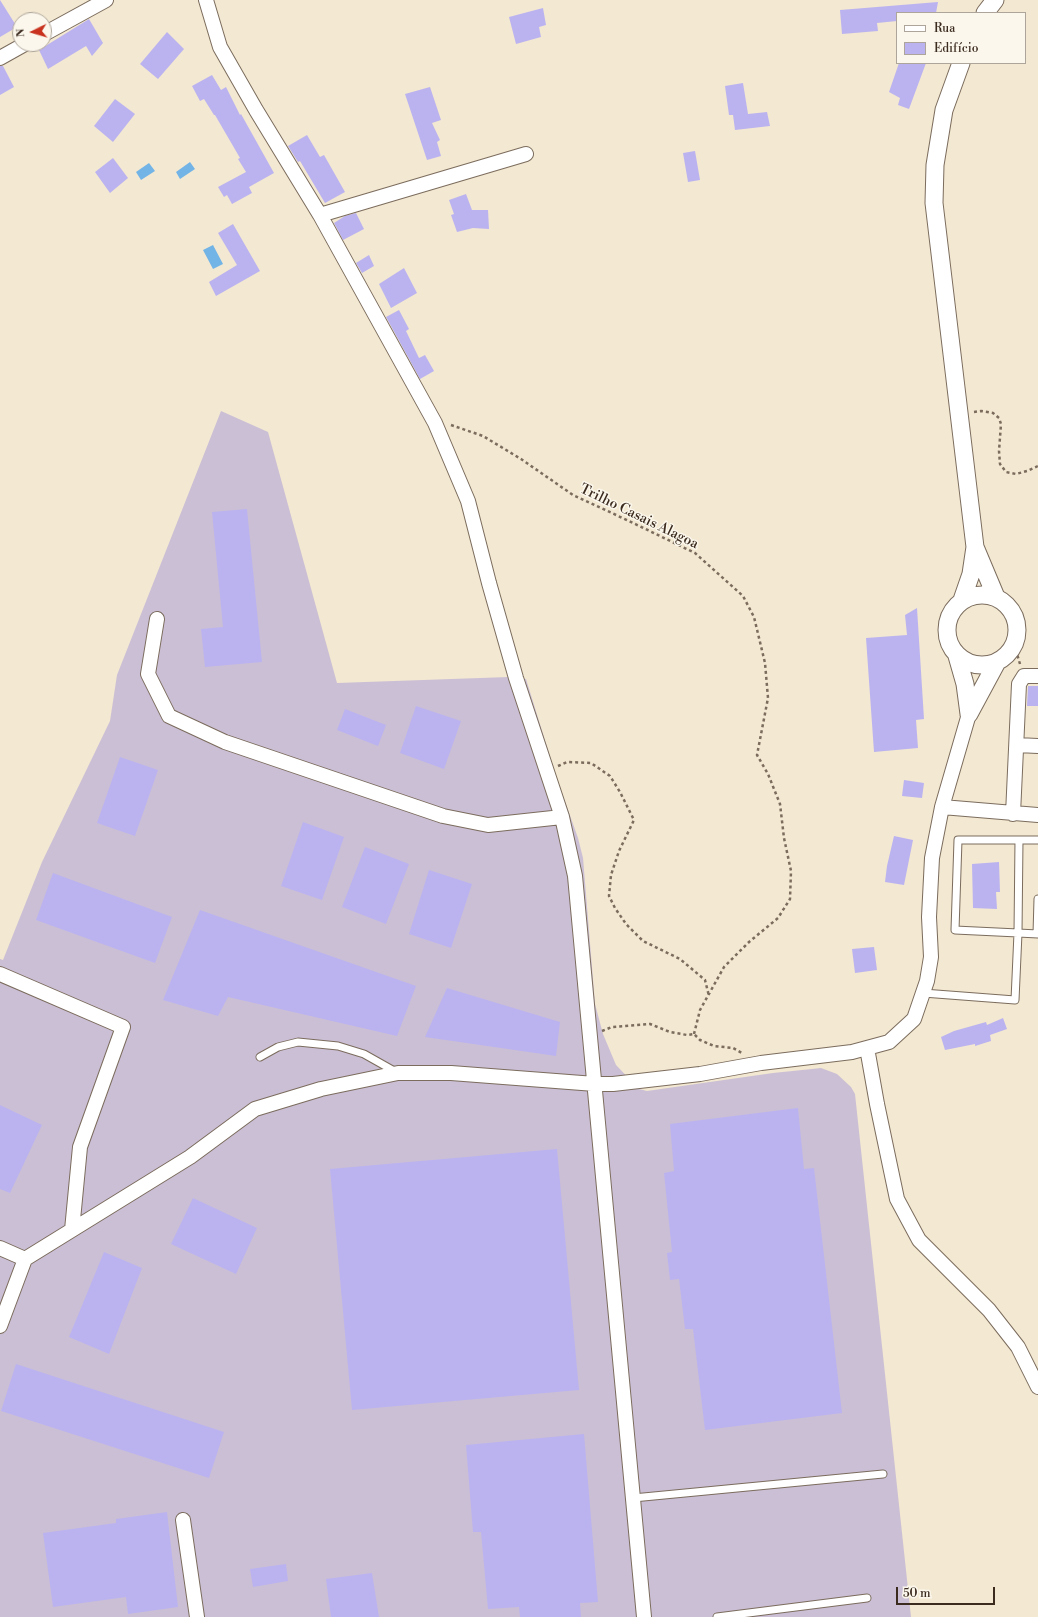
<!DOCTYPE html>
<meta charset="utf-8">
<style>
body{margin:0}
#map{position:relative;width:1038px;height:1617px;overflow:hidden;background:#f3e8d1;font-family:"Libre Bodoni",serif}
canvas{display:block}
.legend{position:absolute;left:896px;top:12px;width:130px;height:52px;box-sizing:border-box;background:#fbf7ec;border:1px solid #aea59a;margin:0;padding:5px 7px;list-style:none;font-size:12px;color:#3b2a1e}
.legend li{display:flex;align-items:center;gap:8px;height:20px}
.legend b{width:20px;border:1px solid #aea59a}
.north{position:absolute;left:12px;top:12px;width:40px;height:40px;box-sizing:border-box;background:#fbf7ec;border:1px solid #aea59a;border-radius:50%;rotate:265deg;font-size:11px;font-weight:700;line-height:16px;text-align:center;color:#3b2a1e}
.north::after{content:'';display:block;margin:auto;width:14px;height:18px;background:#c8321e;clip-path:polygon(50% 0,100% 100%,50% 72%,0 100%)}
.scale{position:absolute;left:896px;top:1587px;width:99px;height:18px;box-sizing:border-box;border:2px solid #3b2a1e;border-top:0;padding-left:5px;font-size:12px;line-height:14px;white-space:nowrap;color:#3b2a1e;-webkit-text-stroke:3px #fbf7ec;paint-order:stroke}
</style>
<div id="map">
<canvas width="1038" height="1617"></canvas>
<ul class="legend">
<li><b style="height:5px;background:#fff"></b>Rua</li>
<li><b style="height:11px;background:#bbb3f0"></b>Edifício</li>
</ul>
<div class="north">N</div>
<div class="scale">50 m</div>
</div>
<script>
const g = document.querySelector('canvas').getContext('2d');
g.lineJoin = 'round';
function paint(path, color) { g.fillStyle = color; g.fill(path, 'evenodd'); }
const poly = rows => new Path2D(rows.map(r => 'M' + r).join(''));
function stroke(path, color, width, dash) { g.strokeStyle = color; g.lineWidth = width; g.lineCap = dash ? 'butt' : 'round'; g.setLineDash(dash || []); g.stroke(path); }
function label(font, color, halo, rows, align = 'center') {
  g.font = font + ' "Libre Bodoni",serif'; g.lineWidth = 3; g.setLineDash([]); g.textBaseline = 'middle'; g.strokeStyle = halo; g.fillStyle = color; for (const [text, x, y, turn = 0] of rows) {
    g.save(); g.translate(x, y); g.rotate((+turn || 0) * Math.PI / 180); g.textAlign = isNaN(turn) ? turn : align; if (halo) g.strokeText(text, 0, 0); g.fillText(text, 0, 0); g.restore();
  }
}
const industrial = poly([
 [221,411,268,432,337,683,509,677,526,679,556,776,578,838,583,858,595,1004,603,1034,616,1065,639,1089,647,1091,773,1073,812,1069,821,1068,837,1074,851,1087,855,1094,911,1617,0,1617,0,959,3,960,42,862,110,721,117,675]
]);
const water = poly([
 [190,162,195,169,180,179,176,172],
 [149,163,155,171,141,180,136,172],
 [213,245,223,264,213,269,203,250]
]);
const building = poly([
 [0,0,17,27,0,37],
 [938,2,936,13,897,13,897,21,877,23,878,31,842,34,840,10],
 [543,8,546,25,539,27,541,37,516,44,509,17],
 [89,19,103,43,92,56,86,46,48,69,39,50],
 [167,32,184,49,158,79,140,64],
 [899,63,926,63,909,109,898,105,900,98,889,92],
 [0,66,3,66,14,87,0,95],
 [212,75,221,90,226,87,240,115,241,114,274,173,249,187,252,193,232,204,227,195,224,197,218,187,246,172,238,159,240,158,215,115,214,115,204,99,200,101,192,86],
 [743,83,748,114,767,112,770,126,735,130,733,115,729,115,725,86],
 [430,87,441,120,432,123,440,140,437,142,441,156,427,160,405,94],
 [115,99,135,114,113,142,94,126],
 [307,135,320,157,324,155,345,192,325,203,300,161,298,162,288,146],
 [695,151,700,180,688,182,683,153],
 [113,158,128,178,110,193,95,172],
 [466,194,472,210,488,210,489,229,473,228,457,232,451,215,454,214,449,200],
 [356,213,364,229,343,240,334,223,345,216],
 [233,224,260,271,216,296,209,282,237,265,218,233],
 [369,255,374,266,362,273,356,263],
 [404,268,417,293,391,308,379,284],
 [399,310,409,329,406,331,419,358,425,355,434,371,420,379,386,317],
 [247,509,262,662,205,667,201,629,223,627,212,512],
 [917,608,924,719,916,720,918,748,874,752,866,638,907,635,905,615],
 [1028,686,1038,686,1038,706,1027,706],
 [416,706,461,721,444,769,400,753],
 [345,709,386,725,378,746,337,730],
 [120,757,158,770,135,836,97,823],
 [904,780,924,783,922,798,902,796],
 [303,822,344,837,322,900,281,886],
 [894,836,913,840,904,885,885,882,887,866],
 [365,847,409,864,386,924,342,907],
 [999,862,1000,892,996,892,997,909,973,908,972,864],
 [429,870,472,884,451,948,409,934],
 [53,873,172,917,155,963,36,920],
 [200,910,416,986,397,1036,228,997,218,1016,163,1000],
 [874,947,877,970,855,973,852,949],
 [447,988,560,1022,556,1056,425,1037],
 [1003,1018,1007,1029,990,1035,991,1041,975,1046,975,1044,945,1050,941,1037,954,1031,986,1022,987,1025],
 [0,1105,42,1125,10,1193,0,1189],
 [798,1108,804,1169,814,1168,842,1413,705,1430,693,1329,685,1329,679,1279,670,1280,667,1253,672,1252,664,1173,674,1171,670,1124],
 [557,1149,579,1390,352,1410,330,1169],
 [193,1198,257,1228,236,1274,171,1244],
 [104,1252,142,1268,109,1354,69,1337],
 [16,1364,224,1432,209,1478,1,1411],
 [584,1434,598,1602,580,1603,581,1617,520,1617,519,1607,488,1609,481,1532,473,1532,466,1445],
 [167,1512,178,1607,128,1614,126,1597,53,1607,43,1533,116,1523,116,1519],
 [286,1564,288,1581,253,1587,250,1569],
 [372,1573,379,1617,331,1617,326,1579]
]);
const path = poly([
 [974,412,981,411,993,413,999,418,1001,424,999,451,1000,464,1006,472,1016,474,1027,471,1038,466],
 [451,425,483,436,521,459,573,495,629,521,695,553,743,596,754,617,765,663,768,698,757,755,768,774,780,804,784,838,791,871,790,899,778,918,749,942,724,967,700,1010,694,1034],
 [1014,644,1020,664],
 [558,766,567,762,591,763,610,776,620,792,634,820,619,851,611,875,609,896,615,908,626,924,643,941,680,959,705,980,709,996],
 [602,1031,612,1027,650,1024,670,1032,687,1035,694,1034,700,1040,714,1046,733,1048,742,1053]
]);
const service = poly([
 [1019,840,1018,933,1038,934],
 [1037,934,1038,899],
 [923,993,1015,1000,1018,933,955,930,958,840,1038,840],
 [260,1057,278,1047,298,1042,338,1046,364,1054,396,1072],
 [633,1498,883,1474],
 [717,1617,867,1598]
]);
const minor = poly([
 [206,0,220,47,256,110,320,215,435,423,468,501,489,583,516,678,562,817,575,876,644,1617],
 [44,34,106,0],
 [0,58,25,44],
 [320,215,526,154],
 [157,619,148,674,169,716,225,742,443,816,488,825,562,817],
 [1017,745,1038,746],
 [942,807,1038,815],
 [1013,814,1019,684,1024,676,1038,676],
 [0,974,123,1027,80,1147,72,1230],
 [867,1048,877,1104,897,1199,919,1240,989,1310,1018,1347,1038,1387],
 [0,1248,25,1259],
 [0,1326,25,1259,190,1157,255,1109,321,1089,398,1073,451,1073,595,1084,613,1084,700,1074,761,1063,852,1052,889,1042,914,1019,927,981,931,957,929,917,932,858,942,807,969,714],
 [183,1520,197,1617]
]);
const tertiary = poly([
 [985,13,995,0],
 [961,63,944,110,935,165,934,203,975,547,996,597],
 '947 630a35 35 0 1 1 70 0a35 35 0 1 1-70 0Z',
 [962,600,971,574,975,547],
 [957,656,965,684,969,714],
 [969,714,997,662]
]);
const streetNames = [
 ["Trilho Casais Alagoa",639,517,26]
];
paint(industrial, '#cbbfd5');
paint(water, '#73b4e7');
paint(building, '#bbb3f0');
stroke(service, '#7b6c5d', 9);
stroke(minor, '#7b6c5d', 16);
stroke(tertiary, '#7b6c5d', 19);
stroke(path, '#7b6c5d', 2.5, [3, 3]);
stroke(service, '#fff', 7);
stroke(minor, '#fff', 14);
stroke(tertiary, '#fff', 17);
label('14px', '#3b2a1e', '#fbf7ec', streetNames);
</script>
